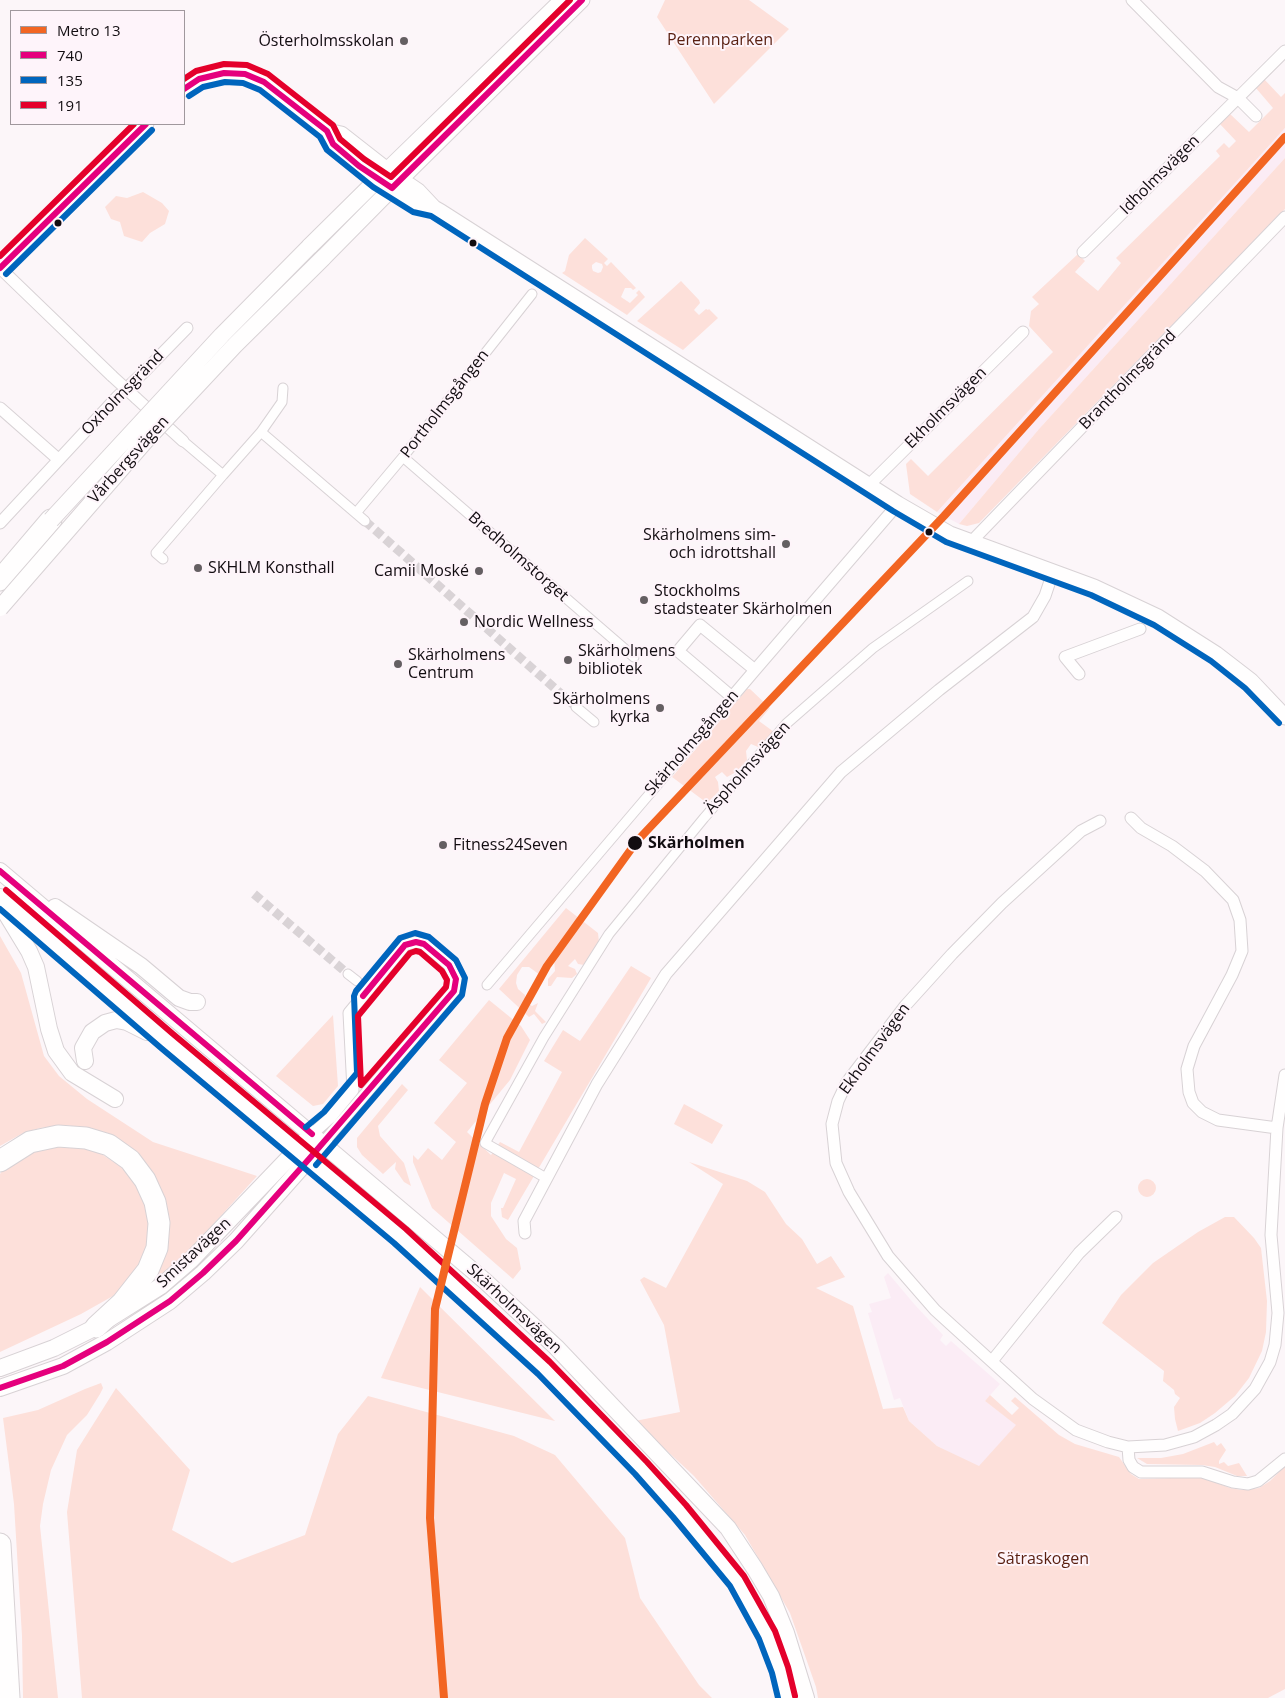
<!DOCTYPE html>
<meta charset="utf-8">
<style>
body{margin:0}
#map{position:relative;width:1285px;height:1698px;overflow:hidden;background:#fcf6f9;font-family:"Open Sans",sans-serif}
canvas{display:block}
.legend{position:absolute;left:10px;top:10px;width:175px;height:115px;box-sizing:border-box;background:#fef4fa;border:1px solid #a0989d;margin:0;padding:6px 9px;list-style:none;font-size:15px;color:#120d11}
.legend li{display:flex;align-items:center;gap:10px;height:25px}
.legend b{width:25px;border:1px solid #a0989d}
</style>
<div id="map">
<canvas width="1285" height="1698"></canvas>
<ul class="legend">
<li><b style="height:6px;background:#f26522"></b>Metro 13</li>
<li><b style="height:6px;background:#e5007d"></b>740</li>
<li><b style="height:6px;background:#0065bd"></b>135</li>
<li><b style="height:6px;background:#e4002b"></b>191</li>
</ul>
</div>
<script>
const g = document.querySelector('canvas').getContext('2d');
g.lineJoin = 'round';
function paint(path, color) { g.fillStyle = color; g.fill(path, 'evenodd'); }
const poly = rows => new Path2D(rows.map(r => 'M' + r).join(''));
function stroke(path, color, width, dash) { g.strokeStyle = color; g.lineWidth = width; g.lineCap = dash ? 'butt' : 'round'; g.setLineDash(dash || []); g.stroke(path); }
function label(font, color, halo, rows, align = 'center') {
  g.font = font + ' "Open Sans",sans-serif'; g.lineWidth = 4; g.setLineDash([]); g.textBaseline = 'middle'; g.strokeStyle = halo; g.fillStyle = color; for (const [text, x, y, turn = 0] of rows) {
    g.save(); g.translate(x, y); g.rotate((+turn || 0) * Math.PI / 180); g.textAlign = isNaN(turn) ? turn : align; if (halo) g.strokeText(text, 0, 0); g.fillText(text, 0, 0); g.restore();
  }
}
const built = poly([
 [1285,128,1285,158,1039,429,959,524,937,512],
 [888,1273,915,1305,943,1335,940,1340,946,1346,951,1341,1000,1384,985,1401,1017,1425,979,1467,937,1446,909,1421,900,1398,894,1400,868,1313,872,1312,869,1304,891,1298,884,1277]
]);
const green = poly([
 [665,0,749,0,789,29,714,104,657,17],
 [1264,79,1281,97,1285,93,1285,128,937,512,910,494,906,464,911,459,928,476,1053,352,1029,326,1031,311,1039,304,1032,297,1078,254,1085,261,1075,272,1098,291,1121,263,1116,258,1220,156,1216,151,1224,143,1229,148,1236,141,1219,123,1229,113,1249,132,1273,108,1255,87],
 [1285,158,1285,209,979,523,967,526,959,524,1039,429],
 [143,192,162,203,169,211,165,224,150,233,142,242,124,236,120,222,111,219,105,207,116,196,127,198],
 [585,238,608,259,604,263,607,266,611,262,636,288,633,290,631,288,625,288,621,297,630,303,638,295,636,293,639,290,645,297,627,315,562,273,565,271,569,255],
 [596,262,602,264,603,267,601,272,598,273,593,271,592,268,592,265],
 [681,281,699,300,700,303,694,310,699,315,706,309,708,310,709,309,718,318,683,350,637,321],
 [747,689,750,689,770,708,759,721,774,732,758,747,751,744,746,751,747,760,736,772,727,777,722,772,715,777,718,782,719,791,707,803,672,777],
 [566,908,598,933,599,942,584,965,578,964,575,959,568,966,575,969,577,974,572,978,557,977,551,986,548,986,548,979,555,971,554,959,547,961,547,969,540,975,529,967,522,967,517,975,516,983,518,989,525,995,525,1001,532,1006,538,1003,535,1011,546,1022,542,1024,534,1014,529,1017,499,989],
 [0,936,21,973,44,1056,59,1076,87,1099,153,1142,257,1176,190,1250,165,1274,156,1279,155,1278,165,1210,87,1128,64,1125,40,1128,23,1133,0,1146],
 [631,966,651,978,508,1220,502,1217,501,1208,503,1208,516,1179,504,1173,491,1203,491,1216,506,1239,517,1248,521,1269,513,1279,432,1208,413,1162,413,1155,418,1160,428,1148,442,1160,456,1142,434,1123,467,1083,439,1060,489,1000,521,1026,530,1040,510,1080,467,1132,491,1155,500,1142,519,1152,562,1072,544,1061,563,1030,580,1041],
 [333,1015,338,1086,323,1104,313,1106,276,1076],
 [402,1084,408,1090,378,1126,380,1136,404,1163,411,1186,404,1182,395,1169,396,1162,383,1174,362,1155,357,1147,357,1138],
 [684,1104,723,1125,712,1144,674,1124],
 [41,1146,85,1146,103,1155,120,1166,131,1178,143,1198,148,1216,150,1229,147,1248,130,1282,113,1296,81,1314,0,1352,0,1174,9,1161],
 [689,1162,747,1181,765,1192,786,1224,802,1239,817,1264,831,1256,845,1277,816,1288,853,1306,883,1409,903,1407,909,1421,937,1446,979,1466,1016,1425,985,1401,990,1395,1012,1415,1019,1408,1011,1401,1015,1397,1059,1435,1075,1444,1119,1457,1131,1474,1139,1479,1202,1477,1230,1488,1242,1490,1259,1488,1270,1481,1285,1466,1285,1689,1268,1698,818,1698,816,1687,790,1613,745,1535,694,1476,635,1421,680,1412,664,1325,640,1280,644,1277,666,1288,723,1184],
 '1138 1188a9 9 0 1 1 18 0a9 9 0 1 1-18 0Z',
 [1225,1217,1234,1217,1254,1238,1261,1248,1267,1301,1266,1332,1262,1351,1249,1378,1235,1396,1215,1413,1200,1423,1178,1431,1175,1419,1174,1407,1180,1398,1175,1394,1174,1390,1163,1381,1164,1371,1102,1323,1121,1295,1153,1263,1198,1232],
 [420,1287,555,1421,381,1378],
 [101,1383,103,1388,100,1394,87,1415,67,1435,51,1470,43,1504,40,1526,58,1698,23,1698,22,1636,14,1504,3,1418,38,1410,85,1389],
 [116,1388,190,1470,172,1530,232,1563,305,1535,338,1434,368,1396,514,1436,555,1455,625,1538,640,1598,699,1685,712,1698,82,1698,67,1512,77,1450],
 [1214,1442,1217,1446,1221,1443,1226,1450,1219,1461,1219,1464,1224,1462,1228,1466,1239,1463,1247,1476,1237,1476,1215,1467,1202,1465,1147,1464,1137,1458,1161,1458,1183,1454]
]);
const pedestrianTunnel = poly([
 [365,521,576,707],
 [254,894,348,974]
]);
const pedestrian = poly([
 [261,432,365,521],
 [183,441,223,475,261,432,282,402,283,388],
 [403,457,634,657],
 [356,513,403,457,532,294],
 [163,559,156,553,223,475],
 [576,707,594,722],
 [348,974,357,981],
 [487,985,732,697],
 [546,1178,485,1143,544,1037,609,934,704,818,786,724,873,648,968,581]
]);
const minor = poly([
 [1132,0,1218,87,1238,98,1256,116],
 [1083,252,1285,51],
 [0,268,112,376],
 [136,398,183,441],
 [0,408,58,459],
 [869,485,1023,332],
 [0,523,118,396,144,372,187,328],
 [971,542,1285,217],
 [755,670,700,625,678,651,732,697,755,670,898,504],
 [1079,674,1065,657,1140,629],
 [1131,818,1141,828,1172,846,1205,871,1233,900,1240,920,1242,951,1232,975,1194,1046,1187,1069,1189,1092,1193,1103,1202,1112,1218,1120,1277,1128],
 [1100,821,1081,831,1002,903,952,954,905,1006,847,1082,838,1101,832,1124,836,1163,849,1192,888,1256,935,1310,1033,1399,1076,1430,1108,1442,1128,1447,1165,1445,1194,1437,1216,1425,1232,1414,1255,1389,1270,1362,1275,1345,1278,1313,1271,1235,1277,1128,1285,1075],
 [312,1134,330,1118,353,1090,349,1013,405,945,416,942,424,944,449,965,456,979,454,991,323,1143],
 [525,1233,524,1221,597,1084,666,974,841,772,939,690,1033,617,1045,596,1053,572],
 [992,1361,1079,1253,1116,1217],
 [1128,1447,1129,1460,1133,1467,1141,1472,1202,1472,1233,1482,1248,1484,1258,1481,1285,1459]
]);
const tertiary = poly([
 [184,89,199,79,224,73,245,74,264,82,327,131,341,134,387,170,418,191,434,208,441,212,898,504,950,534,1094,587,1158,617,1216,654,1251,681,1285,717],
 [327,131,333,144,378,180,417,204,432,207],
 [387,170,562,0],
 [401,179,582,0],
 [0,268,146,124]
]);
const secondary = poly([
 [309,247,387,170],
 [323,258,401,179],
 [0,871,485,1281,556,1347,728,1528,755,1569,771,1596,786,1633,806,1698],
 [0,897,167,1041,400,1236,544,1368,641,1468,680,1511,737,1581,767,1635,780,1670,787,1698],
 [1,905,29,951,36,967,49,1029,56,1051,72,1073,115,1099],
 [55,907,141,966,179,998,190,1002,197,1002],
 [85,1061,83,1048,92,1032,105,1023,116,1020,127,1022,147,1032],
 [0,1368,54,1348,96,1327,161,1286,191,1260,305,1141],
 [0,1388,63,1366,107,1342,170,1301,203,1273,236,1241,316,1151]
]);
const motorway = poly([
 [0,580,51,520],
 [0,1161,30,1142,58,1136,86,1138,109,1145,130,1160,145,1180,155,1202,159,1223,157,1248,148,1270,122,1303,96,1327],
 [0,1544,9,1698]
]);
const minorBridge = poly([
 [112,376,136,398]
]);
const secondaryBridge = poly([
 [51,520,222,335,309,247],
 [0,608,147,439,235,345,323,258]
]);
const bus1 = poly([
 [184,89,199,79,224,73,245,74,264,82,327,131,333,144,359,166,392,188],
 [392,188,582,0],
 [0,268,146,124],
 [0,871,312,1134],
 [0,1388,63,1366,107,1342,170,1301,203,1273,236,1241,309,1159,454,991,456,979,449,965,424,944,416,942,405,945,363,996]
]);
const bus2 = poly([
 [189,96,203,87,225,82,243,83,260,90,320,137,327,150,373,187,413,212,431,216,893,511,946,542,1091,595,1154,625,1211,661,1245,688,1279,723],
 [6,274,152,130],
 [0,909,161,1048,394,1243,538,1374,635,1474,673,1517,730,1586,759,1639,772,1673,778,1698],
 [306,1127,324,1112,357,1073,354,996,356,991,400,938,415,933,429,937,456,960,465,978,462,995,316,1165]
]);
const bus3 = poly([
 [184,79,196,71,224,64,247,65,268,74,333,125,340,139,364,159,391,177,570,0],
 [0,256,134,124],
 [6,890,173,1034,406,1229,550,1362,647,1462,686,1505,744,1576,775,1631,788,1667,795,1696],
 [416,951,420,952,442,971,447,980,446,987,361,1085,358,1016,410,953,416,951]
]);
const metro1 = poly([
 [444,1698,430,1518,435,1309,485,1104,507,1038,547,966,637,841,944,516,1285,137]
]);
const markers = [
 [404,41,5,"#645f62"],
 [58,223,4.5,"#120d11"],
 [473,243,4.5,"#120d11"],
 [929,532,4.5,"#120d11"],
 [786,544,5,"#645f62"],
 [198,568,5,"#645f62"],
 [479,571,5,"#645f62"],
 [644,600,5,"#645f62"],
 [464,622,5,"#645f62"],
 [568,660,5,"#645f62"],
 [398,664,5,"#645f62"],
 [660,708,5,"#645f62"],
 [635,843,8,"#120d11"],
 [443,845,5,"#645f62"]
];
const parkNames = [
 ["Perennparken",720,40],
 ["Sätraskogen",1043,1559]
];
const poiNames = [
 ["Österholmsskolan",394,41,"right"],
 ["Skärholmens sim-",776,535,"right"],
 ["och idrottshall",776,553,"right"],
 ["SKHLM Konsthall",208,568],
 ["Camii Moské",469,571,"right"],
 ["Stockholms",654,591],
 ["stadsteater Skärholmen",654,609],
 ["Nordic Wellness",474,622],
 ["Skärholmens",578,651],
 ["bibliotek",578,669],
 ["Skärholmens",408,655],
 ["Centrum",408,673],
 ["Skärholmens",650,699,"right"],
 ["kyrka",650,717,"right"],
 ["Fitness24Seven",453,845]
];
const streetNames = [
 ["Idholmsvägen",1160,175,-45],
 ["Brantholmsgränd",1128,380,-46],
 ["Oxholmsgränd",123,393,-46],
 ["Portholmsgången",445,404,-52],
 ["Ekholmsvägen",946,408,-45],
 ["Vårbergsvägen",129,460,-48],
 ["Bredholmstorget",518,557,41],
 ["Skärholmsgången",692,743,-49],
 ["Äspholmsvägen",748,768,-48],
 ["Ekholmsvägen",875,1049,-54],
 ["Smistavägen",194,1253,-43],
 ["Skärholmsvägen",514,1309,43]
];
const stopNames = [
 ["Skärholmen",648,843]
];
paint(built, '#fbecf5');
paint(green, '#fde0da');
stroke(pedestrianTunnel, '#d9d3d6', 9, [9, 4.5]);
stroke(pedestrian, '#d8d2d5', 11);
stroke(minor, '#d8d2d5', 13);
stroke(tertiary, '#d8d2d5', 17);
stroke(secondary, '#d8d2d5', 18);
stroke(motorway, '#d8d2d5', 23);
stroke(pedestrian, '#fffefe', 9);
stroke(minor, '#fffefe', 11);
stroke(tertiary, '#fffefe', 15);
stroke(secondary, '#fffefe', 16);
stroke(motorway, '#fffefe', 21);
stroke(minorBridge, '#d8d2d5', 13, []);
stroke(secondaryBridge, '#d8d2d5', 18, []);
stroke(minorBridge, '#fffefe', 11);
stroke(secondaryBridge, '#fffefe', 16);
stroke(bus1, '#e5007d', 6);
stroke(bus2, '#0065bd', 6);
stroke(bus3, '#e4002b', 6);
stroke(metro1, '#f26522', 8);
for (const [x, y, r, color] of markers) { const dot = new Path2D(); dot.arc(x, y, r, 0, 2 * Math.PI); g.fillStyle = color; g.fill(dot); stroke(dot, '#fef4fa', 2); }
label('16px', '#591f10', '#fef4fa', parkNames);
label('16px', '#120d11', '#fef4fa', poiNames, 'left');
label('16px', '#120d11', '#fef4fa', streetNames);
label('bold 16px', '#120d11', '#fef4fa', stopNames, 'left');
</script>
